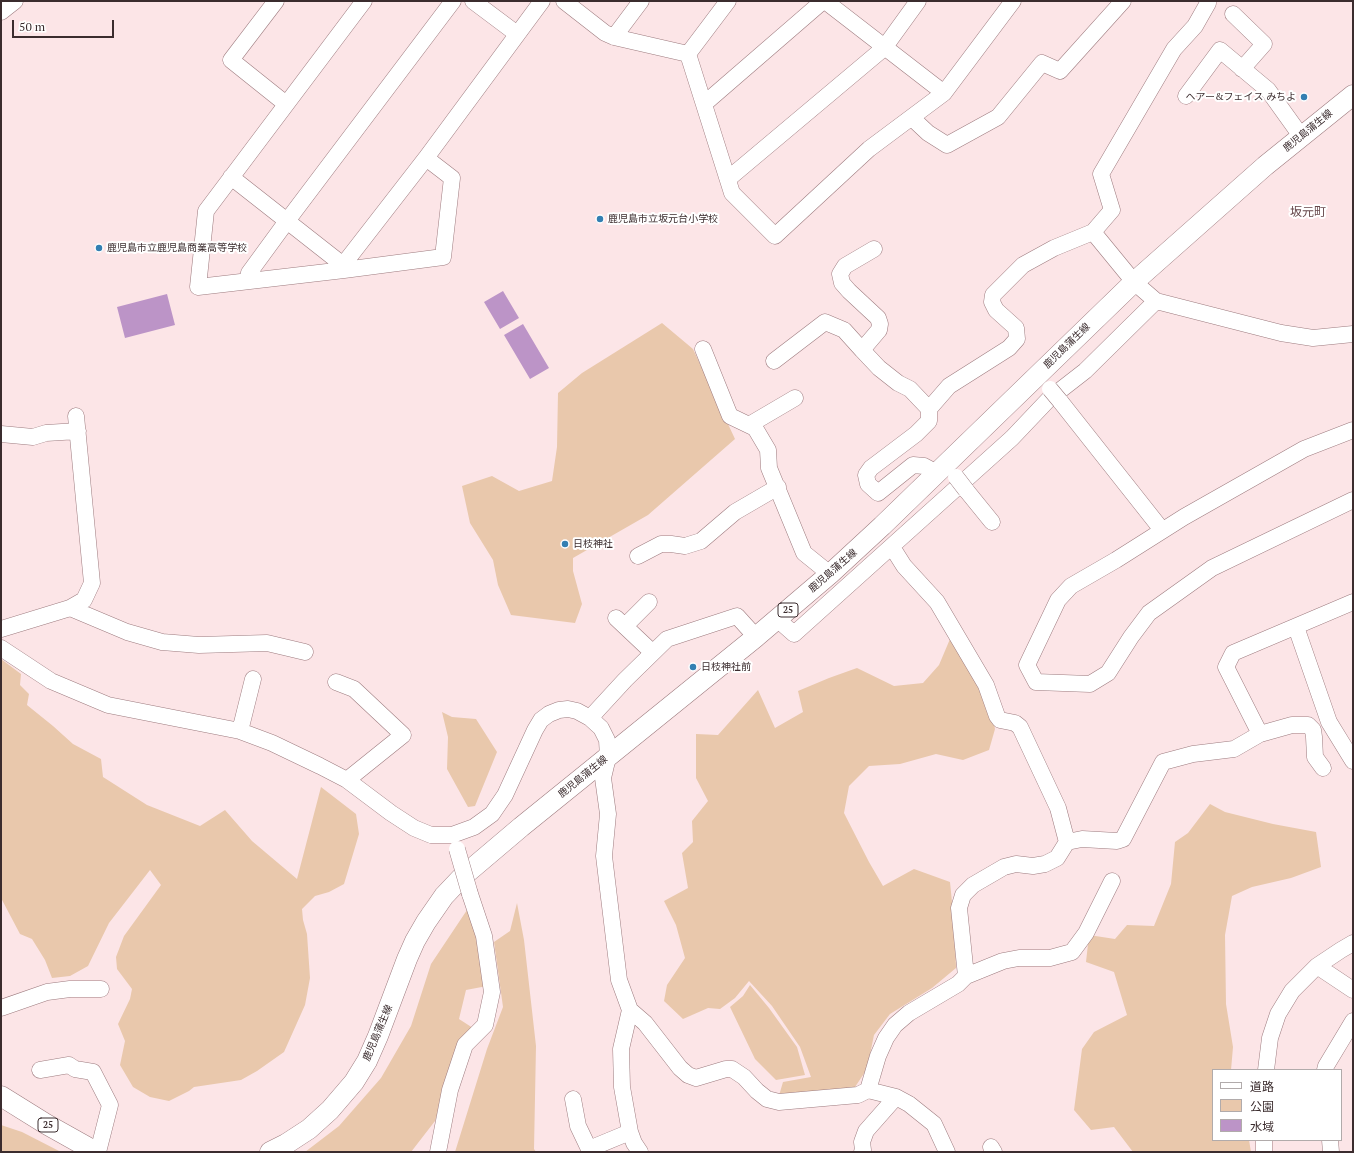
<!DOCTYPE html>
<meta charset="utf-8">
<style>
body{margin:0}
#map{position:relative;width:1354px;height:1153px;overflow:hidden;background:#fce5e7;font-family:"PT Serif","Noto Sans JP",serif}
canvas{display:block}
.frame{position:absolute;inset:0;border:2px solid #3b2c2e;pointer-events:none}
.legend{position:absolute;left:1212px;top:1069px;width:130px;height:72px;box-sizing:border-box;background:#fff;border:1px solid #b1abab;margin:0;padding:5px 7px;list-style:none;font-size:12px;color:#3b2c2e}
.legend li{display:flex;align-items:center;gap:8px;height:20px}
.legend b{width:20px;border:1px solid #b1abab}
.scale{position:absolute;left:12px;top:20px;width:102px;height:18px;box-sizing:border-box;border:2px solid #3b2c2e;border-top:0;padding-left:5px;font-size:12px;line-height:14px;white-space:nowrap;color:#3b2c2e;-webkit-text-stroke:3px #fff;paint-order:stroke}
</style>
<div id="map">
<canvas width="1354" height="1153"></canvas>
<div class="frame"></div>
<ul class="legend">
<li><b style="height:5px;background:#fff"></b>道路</li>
<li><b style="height:11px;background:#e9c8ac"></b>公園</li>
<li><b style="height:11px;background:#bc94c7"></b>水域</li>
</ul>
<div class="scale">50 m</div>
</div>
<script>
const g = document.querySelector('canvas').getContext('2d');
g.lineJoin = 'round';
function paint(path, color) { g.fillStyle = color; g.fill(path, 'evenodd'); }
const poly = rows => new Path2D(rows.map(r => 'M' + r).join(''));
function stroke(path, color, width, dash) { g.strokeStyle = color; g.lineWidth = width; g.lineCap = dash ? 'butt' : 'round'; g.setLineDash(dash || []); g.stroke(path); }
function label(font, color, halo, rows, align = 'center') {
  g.font = font + ' "PT Serif","Noto Sans JP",serif'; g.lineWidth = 4; g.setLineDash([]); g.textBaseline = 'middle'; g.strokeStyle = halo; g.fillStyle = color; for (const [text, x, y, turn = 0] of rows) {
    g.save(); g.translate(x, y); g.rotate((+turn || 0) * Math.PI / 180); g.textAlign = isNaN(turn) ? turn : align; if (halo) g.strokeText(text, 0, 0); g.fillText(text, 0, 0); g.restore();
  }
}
const green = poly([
 [662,323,693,349,735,439,648,515,573,558,573,571,582,604,575,623,511,615,498,585,493,560,470,523,462,486,492,476,519,491,552,481,557,447,558,393,582,373],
 [950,639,986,685,995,729,989,750,963,760,936,754,900,764,869,766,849,786,844,813,869,862,883,886,914,869,950,882,955,932,956,968,932,988,890,1014,874,1035,867,1069,853,1090,778,1099,783,1082,811,1077,800,1047,772,1006,749,981,735,998,720,1009,708,1008,683,1019,664,1001,667,985,685,958,676,925,664,901,688,888,682,853,693,842,692,821,708,801,696,778,696,734,718,735,758,690,775,728,803,712,798,691,829,678,857,668,894,686,923,683,939,665],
 [1,659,21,674,20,685,29,694,27,705,53,726,73,744,101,759,103,777,147,805,200,826,225,810,252,841,297,879,321,787,356,814,359,834,344,884,329,892,315,896,302,909,303,920,307,934,310,978,305,1005,284,1052,257,1071,241,1080,194,1087,189,1091,169,1101,150,1097,133,1087,120,1065,125,1041,118,1024,130,999,132,989,117,969,116,957,124,936,161,885,150,870,109,923,88,966,70,976,52,978,45,960,32,939,20,934,1,898],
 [442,712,452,717,476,719,497,752,475,806,468,807,447,769,448,737],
 [1210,804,1225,812,1273,824,1316,832,1321,867,1291,878,1252,887,1232,896,1225,935,1226,1004,1233,1047,1231,1070,1213,1070,1213,1140,1249,1140,1251,1152,1133,1152,1114,1127,1091,1130,1074,1110,1082,1049,1094,1032,1127,1015,1114,972,1086,962,1089,935,1115,939,1127,925,1154,926,1171,884,1175,842,1188,833],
 [517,903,524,940,536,1046,534,1149,536,1152,455,1152,487,1049,503,1007,494,942,510,931],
 [467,910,479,940,487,986,466,990,459,1019,476,1030,461,1043,435,1121,411,1152,305,1152,339,1126,381,1078,411,1026,431,964],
 [750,985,769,1008,797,1047,805,1075,776,1080,755,1059,730,1007,743,996],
 [1,1125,22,1132,61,1152,1,1152]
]);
const water = poly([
 [503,291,519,318,500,329,484,302],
 [167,294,175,325,125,338,117,307],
 [523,324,549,368,530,379,504,335]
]);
const minor = poly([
 [276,1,231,60,286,104],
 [364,1,206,211,198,287,344,270,443,257,452,178,426,158],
 [473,1,517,34],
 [564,1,605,33,614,37,688,54,732,193,775,236,869,149,944,93,1013,1],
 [825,1,944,93],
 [1208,3,1195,26,1174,49,1101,174,1112,210,1093,232,1134,282,1156,301,1281,333,1313,338,1353,334],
 [1,12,15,1],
 [1233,14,1264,44,1242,69],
 [614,37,641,1],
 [688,54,728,1],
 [1186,96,1220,50,1268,90,1301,136],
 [704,104,823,1],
 [912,118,928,133,947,145,998,117,1042,63,1060,71,1123,1],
 [231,177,343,265],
 [728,179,884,48,918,1],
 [874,249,845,266,840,274,842,283,849,291,878,318,880,324,879,330,862,350,879,368,898,383,910,389,929,409],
 [344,270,343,265,426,158,542,1],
 [247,281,249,273,287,221,453,1],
 [703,349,730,416,755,428,768,450,769,468,804,553,830,574],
 [774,361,825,322,844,330,862,350],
 [1060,401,1162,530],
 [749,425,795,398],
 [1353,430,1304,449,1184,517,1116,560,1071,586,1058,600,1027,665,1036,682,1090,684,1108,673,1131,637,1149,613,1212,568,1353,500],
 [1,434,33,437,46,433,78,431],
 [937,473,924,466,913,465,878,493,868,484,866,475,871,468,916,434,929,421,929,409,949,386,1009,348,1017,339,1016,328,996,310,992,302,993,295,1023,265,1054,248,1093,232],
 [966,490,992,522],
 [892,547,904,566,937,602,986,685,997,716,1000,720,1015,723,1020,727,1058,808,1067,842],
 [638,556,661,544,671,544,685,546,701,541,735,512,778,487],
 [70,608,127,632,162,642,199,645,267,643,305,652],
 [616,618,652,652],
 [777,619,794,634,1012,438,1049,399,1085,371,1156,301],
 [625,626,649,602],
 [1296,627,1329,722,1353,761],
 [1,629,70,608,84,600,92,583,76,416],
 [1,648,51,681,108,705,240,731,272,743,320,766,347,780,391,813,414,828,431,835,452,835,474,827,492,814,505,795,535,730,541,720,549,714,559,710,568,709,577,711,590,718,601,728,607,740,608,757,603,778,608,814,604,856,619,980,630,1010,621,1049,622,1087,630,1132,634,1143,640,1152],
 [336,682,354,689,403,735,347,780],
 [590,718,625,680,667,639,737,616,756,637],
 [240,731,253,679],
 [1323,768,1315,757,1314,737,1313,730,1308,725,1292,725,1260,734,1226,667,1233,653,1353,602],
 [1317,966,1353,990],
 [966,976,959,908,963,895,973,885,1004,867,1016,864,1033,866,1045,864,1057,858,1067,842,1082,839,1117,841,1123,839,1163,762,1193,754,1234,749,1260,734],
 [1,1008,47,992,70,989,101,989],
 [630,1010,645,1023,680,1068,688,1075,696,1078,726,1069,732,1069,744,1077,757,1091,767,1099,779,1102,858,1095,868,1090,896,1097,909,1104,934,1124,947,1152],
 [40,1070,69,1065,75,1069,93,1072,110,1105,98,1152],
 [1266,1070,1270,1038,1278,1014,1292,991,1317,966,1341,950,1353,943],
 [1325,1070,1326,1066,1353,1021],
 [868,1090,878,1056,886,1038,895,1025,909,1013,958,984,966,976,1003,961,1019,958,1050,958,1072,952,1086,933,1112,881],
 [573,1099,578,1126,589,1149,630,1132],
 [1330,1140,1331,1152],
 [991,1147,994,1152],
 [438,1152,450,1090,465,1045,485,1025,492,992,484,936,470,894],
 [862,1152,863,1150,862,1142,866,1131,896,1097],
 [1264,1152,1264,1140]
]);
const major = poly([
 [1,1096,46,1124,96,1152],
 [270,1152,286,1144,309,1129,330,1110,354,1082,367,1061,378,1036,407,959,415,941,426,922,444,896,462,877,521,827,756,637,830,574,882,526,1134,282,1265,166,1353,95]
]);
const minorBridge = poly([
 [1050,389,1060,401],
 [956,477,966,490],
 [457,849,470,894]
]);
const markers = [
 [1304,97,4,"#337fb2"],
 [600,219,4,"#337fb2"],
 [99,248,4,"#337fb2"],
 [565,544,4,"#337fb2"],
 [693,667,4,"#337fb2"]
];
const shields = [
 [788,610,20],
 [48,1125,20]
];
const shieldNames = [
 ["25",788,610],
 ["25",48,1125]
];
const poiNames = [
 ["ヘアー&フェイス みちよ",1296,97,"right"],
 ["鹿児島市立坂元台小学校",608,219],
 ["鹿児島市立鹿児島商業高等学校",107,248],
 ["日枝神社",573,544],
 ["日枝神社前",701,667]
];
const streetNames = [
 ["鹿児島蒲生線",1308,131,-39],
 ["鹿児島蒲生線",1067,346,-44],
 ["鹿児島蒲生線",833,571,-41],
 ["鹿児島蒲生線",583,777,-39],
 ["鹿児島蒲生線",378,1033,-67]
];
const quarterNames = [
 ["坂元町",1308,213]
];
paint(green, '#e9c8ac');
paint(water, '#bc94c7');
stroke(minor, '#9d7b7f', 17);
stroke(major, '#9d7b7f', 21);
stroke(minor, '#fff', 16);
stroke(major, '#fff', 20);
stroke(minorBridge, '#9d7b7f', 17, []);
stroke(minorBridge, '#fff', 16);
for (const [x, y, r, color] of markers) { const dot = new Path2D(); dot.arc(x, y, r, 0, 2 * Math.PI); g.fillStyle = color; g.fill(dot); stroke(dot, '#fff', 1.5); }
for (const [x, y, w] of shields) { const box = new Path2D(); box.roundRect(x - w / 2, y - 7, w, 14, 3); g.fillStyle = '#fff'; g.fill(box); stroke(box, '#3b2c2e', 1); }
label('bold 9px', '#3b2c2e', null, shieldNames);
label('10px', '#3b2c2e', '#fff', poiNames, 'left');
label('10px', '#3b2c2e', '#fff', streetNames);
label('12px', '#66484b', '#fff', quarterNames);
</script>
